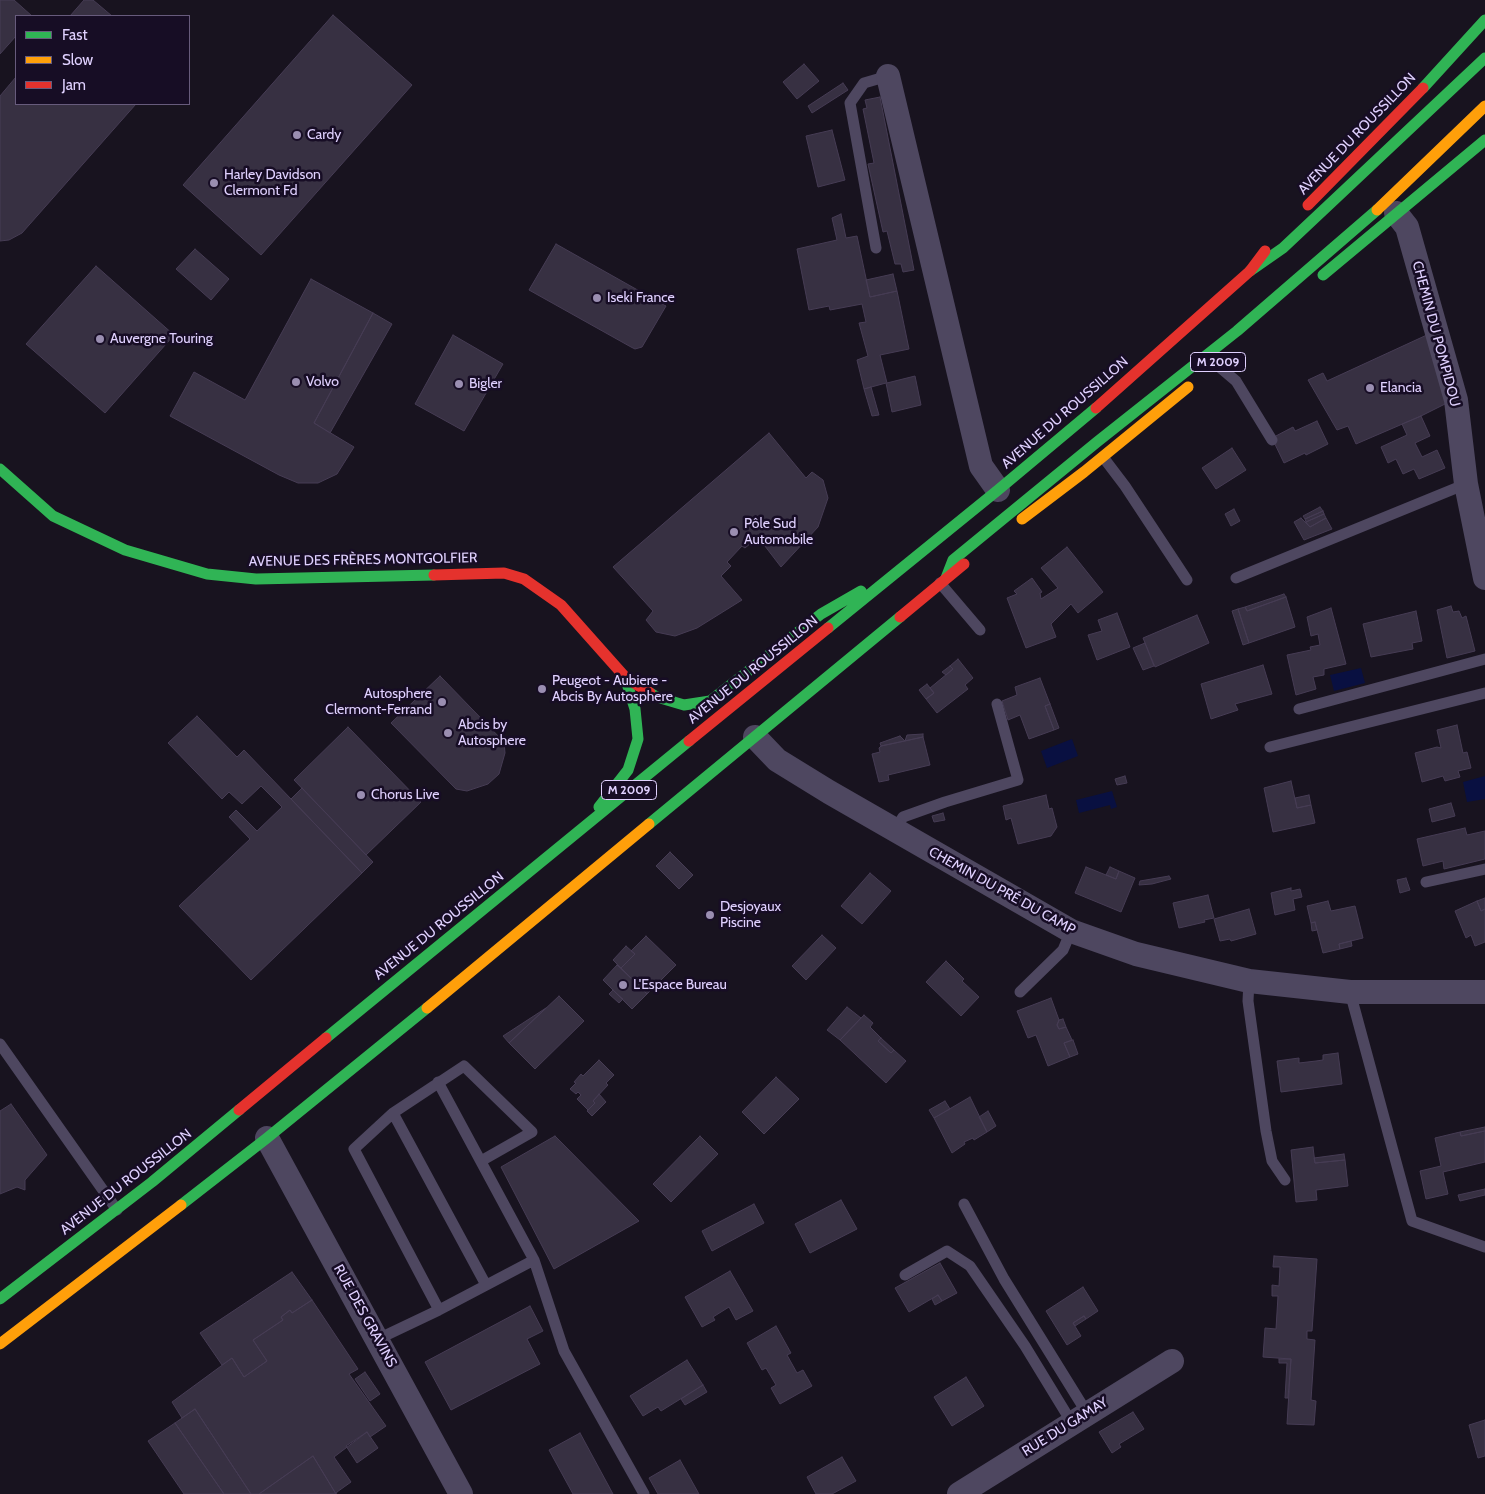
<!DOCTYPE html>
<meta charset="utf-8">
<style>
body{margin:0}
#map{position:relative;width:1485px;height:1494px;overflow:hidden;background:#18131f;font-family:Cabin,sans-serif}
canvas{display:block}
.legend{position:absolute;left:15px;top:15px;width:175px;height:90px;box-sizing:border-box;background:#170d25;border:1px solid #675b7c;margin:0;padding:6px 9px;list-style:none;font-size:15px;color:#e0d1ff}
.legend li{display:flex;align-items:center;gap:10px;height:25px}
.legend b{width:25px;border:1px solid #675b7c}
</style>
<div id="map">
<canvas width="1485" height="1494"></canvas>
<ul class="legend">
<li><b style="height:6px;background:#30b455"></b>Fast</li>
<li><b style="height:6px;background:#ff9f0a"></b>Slow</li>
<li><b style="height:6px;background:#e5322d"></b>Jam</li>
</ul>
</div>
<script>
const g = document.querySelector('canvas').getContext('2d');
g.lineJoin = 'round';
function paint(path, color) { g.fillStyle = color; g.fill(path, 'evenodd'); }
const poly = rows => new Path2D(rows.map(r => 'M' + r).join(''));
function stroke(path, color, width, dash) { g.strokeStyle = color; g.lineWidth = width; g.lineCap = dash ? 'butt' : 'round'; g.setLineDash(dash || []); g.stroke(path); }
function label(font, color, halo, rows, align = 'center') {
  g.font = font + ' Cabin,sans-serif'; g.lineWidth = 5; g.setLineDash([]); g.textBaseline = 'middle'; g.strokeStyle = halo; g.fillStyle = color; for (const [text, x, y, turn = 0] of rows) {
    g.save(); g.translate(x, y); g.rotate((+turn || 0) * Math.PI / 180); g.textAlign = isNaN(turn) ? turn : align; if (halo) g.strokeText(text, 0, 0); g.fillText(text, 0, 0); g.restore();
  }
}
const water = poly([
 [1361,668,1365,683,1334,691,1330,675],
 [1072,739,1078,756,1047,768,1041,751],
 [1485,776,1485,799,1467,802,1463,782],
 [1112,791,1117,807,1111,809,1110,805,1079,813,1076,800]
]);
const building = poly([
 [0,0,14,0,32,16,16,16,16,36,0,54,0,0],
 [84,0,93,0,112,16,70,16,84,0],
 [333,15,412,85,261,255,183,185,333,15],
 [804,64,819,81,797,99,783,82,804,64],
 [16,77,16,104,136,104,22,233,9,240,0,241,0,96,16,77],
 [843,83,848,90,812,113,808,106,843,83],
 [880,97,914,270,903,272,901,264,895,264,887,231,883,232,868,164,874,163,863,109,867,108,865,100,880,97],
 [832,130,845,180,818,187,806,136,832,130],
 [841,214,846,238,857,236,870,297,897,291,909,349,880,355,887,383,915,376,921,405,892,412,886,383,864,389,857,360,868,356,859,323,866,322,862,304,830,310,829,306,809,310,797,249,837,240,832,218,841,214],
 [556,244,666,306,642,347,635,349,631,347,529,290,556,244],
 [195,249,229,279,211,300,176,269,195,249],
 [96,266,174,335,105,413,26,344,96,266],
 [893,274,897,291,870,297,866,280,893,274],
 [311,279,373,313,314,423,354,447,337,474,318,483,298,483,279,475,170,416,194,372,245,400,311,279],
 [373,313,392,324,330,433,314,423,373,313],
 [1429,334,1449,402,1421,416,1356,444,1348,426,1337,430,1308,380,1323,373,1327,381,1429,334],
 [453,335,503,364,464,431,415,404,453,335],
 [871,387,879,415,872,416,864,389,871,387],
 [1421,416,1430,436,1415,443,1422,457,1437,450,1445,468,1419,479,1414,469,1403,474,1396,459,1388,463,1381,447,1407,435,1402,424,1421,416],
 [1317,421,1328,444,1306,455,1305,453,1284,463,1272,438,1293,427,1295,431,1317,421],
 [769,433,806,478,812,472,823,480,828,498,818,527,781,567,758,537,745,548,742,546,727,562,731,566,721,576,742,600,697,628,675,636,656,632,646,620,653,611,613,567,769,433],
 [1232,448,1246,470,1216,489,1202,468,1232,448],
 [1320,507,1323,511,1305,519,1303,516,1320,507],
 [1234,509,1240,521,1231,526,1225,514,1234,509],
 [1323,511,1324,514,1306,522,1305,519,1323,511],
 [1324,514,1326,518,1310,527,1306,522,1324,514],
 [1301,518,1310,527,1326,518,1332,529,1304,540,1294,522,1301,518],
 [1067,547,1103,592,1078,613,1071,604,1051,624,1056,637,1026,648,1007,598,1017,594,1014,591,1032,578,1042,592,1040,593,1041,599,1058,588,1041,568,1067,547],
 [1284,594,1286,597,1247,611,1245,607,1284,594],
 [1286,597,1295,627,1249,643,1238,609,1245,607,1247,611,1286,597],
 [1451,606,1453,612,1459,611,1462,618,1466,616,1475,651,1447,658,1437,610,1451,606],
 [1331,608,1346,664,1324,669,1324,675,1313,677,1316,689,1296,695,1287,655,1311,650,1310,647,1320,645,1318,634,1311,636,1307,617,1331,608],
 [1238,609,1249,643,1243,645,1232,611,1238,609],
 [1416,611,1422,641,1412,643,1413,649,1371,657,1363,624,1416,611],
 [1117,613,1130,647,1097,660,1088,635,1102,631,1098,620,1117,613],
 [1197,615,1209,643,1155,667,1143,638,1197,615],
 [1145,643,1154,666,1143,670,1133,648,1145,643],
 [958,659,973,678,965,685,968,689,937,713,926,699,934,693,930,688,953,669,950,666,958,659],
 [1263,665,1272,694,1235,704,1238,710,1211,719,1201,684,1263,665],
 [950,666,953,669,946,675,942,672,950,666],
 [440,676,504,742,505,753,499,774,488,784,467,791,456,789,391,723,440,676],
 [1040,678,1050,704,1045,706,1054,730,1029,739,1020,715,1008,720,1002,701,1017,695,1015,687,1040,678],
 [927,684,934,693,926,699,919,690,927,684],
 [1050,704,1059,728,1054,730,1045,706,1050,704],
 [197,716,237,757,244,750,362,873,251,980,179,906,250,839,229,817,236,810,257,831,282,807,261,786,242,804,229,792,222,799,168,743,197,716],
 [1457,725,1463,753,1467,752,1471,768,1458,771,1460,777,1445,781,1443,776,1422,782,1415,753,1437,747,1441,748,1437,730,1457,725],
 [348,727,421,802,366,855,294,780,348,727],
 [923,734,923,737,905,741,907,735,923,734],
 [900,736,905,741,881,746,880,743,900,736],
 [923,737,930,765,888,775,889,780,879,782,872,754,880,752,879,748,881,746,923,737],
 [1125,776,1127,783,1117,785,1115,779,1125,776],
 [1291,781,1297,808,1311,805,1315,823,1273,832,1264,788,1291,781],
 [302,788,373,862,362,873,291,799,302,788],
 [1046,795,1049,809,1052,808,1057,827,1051,836,1018,844,1011,818,1006,820,1003,806,1046,795],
 [1309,795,1311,805,1297,808,1295,798,1309,795],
 [1451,803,1455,816,1432,822,1429,809,1451,803],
 [943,813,945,820,934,822,932,816,943,813],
 [1465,828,1467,835,1485,831,1485,859,1444,869,1443,861,1423,866,1417,839,1465,828],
 [670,852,693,875,679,889,656,866,670,852],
 [1086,867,1116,879,1119,871,1135,878,1121,912,1075,893,1086,867],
 [1110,867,1119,871,1116,879,1106,875,1110,867],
 [870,873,891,891,862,924,841,906,870,873],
 [1169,876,1171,879,1152,884,1139,885,1140,881,1169,876],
 [1406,878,1410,890,1400,893,1397,880,1406,878],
 [1291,888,1291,891,1300,889,1302,897,1293,899,1295,910,1275,915,1271,893,1291,888],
 [1208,895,1214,918,1204,920,1205,922,1179,928,1173,903,1208,895],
 [1485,898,1485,909,1481,911,1477,901,1485,898],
 [1328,901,1331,911,1355,906,1363,938,1339,944,1340,949,1323,953,1315,922,1311,923,1307,906,1328,901],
 [1477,901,1481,911,1485,909,1485,942,1475,946,1471,935,1466,938,1455,911,1477,901],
 [1249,909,1256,934,1231,941,1230,939,1220,941,1214,919,1249,909],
 [1315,922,1317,930,1312,931,1311,923,1315,922],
 [822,935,836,948,806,980,792,966,822,935],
 [646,936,676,965,647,994,621,968,635,954,631,951,646,936],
 [1351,941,1352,946,1340,949,1339,944,1351,941],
 [626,946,635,954,621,968,613,960,626,946],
 [946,961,964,979,962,981,979,997,961,1016,926,982,946,961],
 [617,965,647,994,632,1009,603,980,617,965],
 [613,990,623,999,619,1003,609,994,613,990],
 [559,996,584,1021,535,1069,509,1043,559,996],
 [1051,998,1059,1020,1057,1025,1059,1029,1066,1027,1072,1040,1064,1043,1070,1057,1048,1066,1036,1035,1028,1038,1017,1011,1051,998],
 [847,1007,861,1018,840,1040,827,1030,847,1007],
 [546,1008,509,1043,503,1036,546,1008],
 [864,1015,873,1023,870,1027,881,1038,878,1041,891,1053,894,1050,906,1061,886,1083,840,1040,864,1015],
 [1063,1019,1066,1027,1059,1029,1057,1025,1059,1020,1063,1019],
 [881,1038,894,1050,891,1053,878,1041,881,1038],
 [1073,1040,1078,1054,1070,1057,1064,1043,1073,1040],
 [1338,1053,1342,1084,1281,1092,1277,1061,1299,1058,1299,1063,1316,1061,1323,1060,1323,1055,1338,1053],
 [599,1060,614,1075,606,1083,608,1085,593,1101,595,1103,588,1110,577,1099,581,1095,578,1092,576,1094,570,1089,576,1083,574,1082,581,1074,583,1076,599,1060],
 [776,1077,799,1099,764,1134,742,1112,776,1077],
 [599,1094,606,1102,592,1116,587,1111,595,1103,593,1101,599,1094],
 [970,1097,987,1132,974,1140,973,1138,964,1142,965,1144,952,1153,934,1118,970,1097],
 [945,1101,950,1109,934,1118,929,1110,945,1101],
 [11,1104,47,1155,25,1180,25,1190,17,1187,0,1194,0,1111,11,1104],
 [988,1111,996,1126,987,1132,979,1117,988,1111],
 [1485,1127,1485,1131,1461,1136,1460,1132,1485,1127],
 [1485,1131,1485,1162,1443,1172,1448,1194,1426,1199,1420,1171,1441,1166,1435,1138,1460,1132,1461,1136,1485,1131],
 [555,1136,639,1221,554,1269,501,1167,555,1136],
 [700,1136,718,1154,671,1202,653,1184,700,1136],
 [1313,1147,1315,1163,1345,1160,1348,1186,1316,1190,1317,1200,1296,1202,1291,1150,1313,1147],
 [1344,1154,1345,1160,1315,1163,1314,1158,1344,1154],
 [1485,1189,1485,1195,1460,1201,1458,1195,1485,1189],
 [841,1200,857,1229,810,1253,795,1224,841,1200],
 [754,1204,764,1223,712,1251,702,1231,754,1204],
 [1274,1256,1317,1259,1312,1331,1307,1331,1307,1339,1315,1340,1311,1400,1316,1401,1314,1425,1287,1424,1291,1359,1263,1357,1265,1328,1276,1329,1278,1296,1272,1296,1272,1285,1279,1286,1280,1267,1273,1267,1274,1256],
 [940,1263,957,1293,942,1301,938,1295,909,1312,895,1288,940,1263],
 [730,1271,753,1311,736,1320,729,1307,713,1317,715,1320,702,1327,685,1297,730,1271],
 [292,1272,312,1300,292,1313,290,1310,281,1317,283,1320,253,1340,267,1361,244,1377,232,1358,222,1365,200,1333,292,1272],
 [1083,1287,1098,1311,1086,1319,1084,1316,1073,1323,1081,1336,1067,1345,1046,1311,1083,1287],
 [938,1295,942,1301,935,1305,932,1299,938,1295],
 [312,1300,358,1369,349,1374,386,1426,370,1437,367,1432,334,1457,351,1482,337,1492,336,1494,313,1456,259,1494,251,1494,195,1409,182,1418,172,1402,232,1358,244,1377,267,1361,253,1340,283,1320,281,1317,290,1310,292,1313,312,1300],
 [530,1306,543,1331,527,1339,540,1364,451,1410,425,1362,530,1306],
 [1084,1316,1086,1319,1075,1326,1073,1323,1084,1316],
 [776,1326,791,1353,787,1355,797,1373,803,1370,812,1386,780,1404,771,1388,776,1385,766,1368,762,1370,747,1343,776,1326],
 [1279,1359,1291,1359,1288,1398,1285,1398,1287,1363,1279,1363,1279,1359],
 [687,1360,703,1385,661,1411,658,1407,643,1416,630,1396,687,1360],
 [365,1372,380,1394,370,1401,355,1379,365,1372],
 [966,1377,984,1406,952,1426,934,1397,966,1377],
 [703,1385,707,1392,685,1405,681,1399,703,1385],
 [195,1409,251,1494,224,1494,175,1423,195,1409],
 [1133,1412,1144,1429,1119,1444,1121,1447,1112,1453,1099,1432,1133,1412],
 [1485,1420,1485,1456,1478,1458,1469,1425,1485,1420],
 [175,1423,224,1494,184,1494,148,1441,175,1423],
 [367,1432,378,1448,357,1463,346,1446,367,1432],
 [580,1433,613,1494,573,1494,549,1450,580,1433],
 [313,1456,336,1494,259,1494,313,1456],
 [842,1457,856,1481,832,1494,816,1494,807,1477,842,1457],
 [680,1460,699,1494,658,1494,649,1478,680,1460]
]);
const lane = poly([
 [876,248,850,103,864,83,888,76],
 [1216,364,1236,381,1272,440],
 [1103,457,1125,486,1187,580],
 [1236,578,1466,484],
 [940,583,980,630],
 [1299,709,1485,659],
 [1270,747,1485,693],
 [895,830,903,817,945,802,1018,780,997,704],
 [1426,882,1485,869],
 [1249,981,1248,1001,1266,1131,1272,1161,1285,1180],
 [1020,992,1063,950,1071,931],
 [1350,992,1412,1221,1485,1247],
 [0,1044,117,1210],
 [438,1082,534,1260,564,1351,644,1494],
 [393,1113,486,1285],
 [964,1204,1004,1279,1087,1413],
 [905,1275,947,1251,970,1266,1025,1346,1072,1423],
 [439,1310,354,1149,393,1113,464,1066,532,1132,481,1161],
 [378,1339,439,1310,534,1260]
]);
const street = poly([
 [888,76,981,466,998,490],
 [1396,213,1407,227,1456,400,1466,484,1485,578],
 [755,737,777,760,829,792,1071,931,1136,954,1249,981,1350,992,1485,992],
 [267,1138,461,1494],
 [959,1494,1172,1361]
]);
const fast = poly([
 [1423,88,1485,20],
 [1250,271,1283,248,1485,58],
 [1323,275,1485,140],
 [0,469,53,516,125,550,207,574,256,579,434,575],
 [946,578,953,560,1097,442,1237,331,1377,210],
 [828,628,998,490,1096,408],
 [650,693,657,697,684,705,710,701,821,614,861,591],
 [599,807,628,770,638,739,635,709,625,677],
 [649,824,900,617],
 [326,1038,689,741],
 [181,1205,267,1138,427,1008],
 [0,1299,152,1182,239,1110]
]);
const slow = poly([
 [1377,210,1485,106],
 [1022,519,1084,472,1188,387],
 [427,1008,649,824],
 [0,1344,181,1205]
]);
const jam = poly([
 [1308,205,1423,88],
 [1096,408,1250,271,1265,251],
 [434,575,504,573,524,579,561,605,625,677,650,693],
 [900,617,964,564],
 [689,741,828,628],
 [239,1110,326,1038]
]);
const markers = [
 [297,135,5,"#9a8eb1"],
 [214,183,5,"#9a8eb1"],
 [597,298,5,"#9a8eb1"],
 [100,339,5,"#9a8eb1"],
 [296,382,5,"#9a8eb1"],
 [459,384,5,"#9a8eb1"],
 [1370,388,5,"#9a8eb1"],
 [734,532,5,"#9a8eb1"],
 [542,689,5,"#9a8eb1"],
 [442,702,5,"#9a8eb1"],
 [448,733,5,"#9a8eb1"],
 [361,795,5,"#9a8eb1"],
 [710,915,5,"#9a8eb1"],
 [623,985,5,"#9a8eb1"]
];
const shields = [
 [1218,362,55],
 [629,790,55]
];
const shieldNames = [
 ["M 2009",1218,362],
 ["M 2009",629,790]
];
const streetNames = [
 ["AVENUE DU ROUSSILLON",1357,134,-46],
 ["CHEMIN DU POMPIDOU",1436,334,75],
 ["AVENUE DU ROUSSILLON",1065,413,-41],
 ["AVENUE DES FRÈRES MONTGOLFIER",363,560,-1],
 ["AVENUE DU ROUSSILLON",753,670,-39],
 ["CHEMIN DU PRÉ DU CAMP",1002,891,29],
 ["AVENUE DU ROUSSILLON",439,926,-39],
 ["AVENUE DU ROUSSILLON",126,1182,-38],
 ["RUE DES GRAVINS",365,1316,61],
 ["RUE DU GAMAY",1065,1427,-32]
];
const poiNames = [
 ["Cardy",307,135],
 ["Harley Davidson",224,175],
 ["Clermont Fd",224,191],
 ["Iseki France",607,298],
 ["Auvergne Touring",110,339],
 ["Volvo",306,382],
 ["Bigler",469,384],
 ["Elancia",1380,388],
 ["Pôle Sud",744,524],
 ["Automobile",744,540],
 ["Peugeot - Aubiere -",552,681],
 ["Abcis By Autosphere",552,697],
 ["Autosphere",432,694,"right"],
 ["Clermont-Ferrand",432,710,"right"],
 ["Abcis by",458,725],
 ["Autosphere",458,741],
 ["Chorus Live",371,795],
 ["Desjoyaux",720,907],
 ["Piscine",720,923],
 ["L'Espace Bureau",633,985]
];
paint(water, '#091041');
paint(building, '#373042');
stroke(building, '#463c54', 1);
stroke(lane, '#4e4760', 11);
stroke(street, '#4e4760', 24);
stroke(fast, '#30b455', 11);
stroke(slow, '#ff9f0a', 11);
stroke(jam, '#e5322d', 11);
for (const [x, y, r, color] of markers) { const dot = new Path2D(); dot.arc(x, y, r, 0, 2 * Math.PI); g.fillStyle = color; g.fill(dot); stroke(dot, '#170d25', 2); }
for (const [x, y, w] of shields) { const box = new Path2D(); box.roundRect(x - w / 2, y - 9.5, w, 19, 4); g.fillStyle = '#170d25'; g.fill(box); stroke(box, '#e0d1ff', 1); }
label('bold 12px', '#e0d1ff', null, shieldNames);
label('14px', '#e0d1ff', '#170d25', streetNames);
label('14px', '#e0d1ff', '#170d25', poiNames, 'left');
</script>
